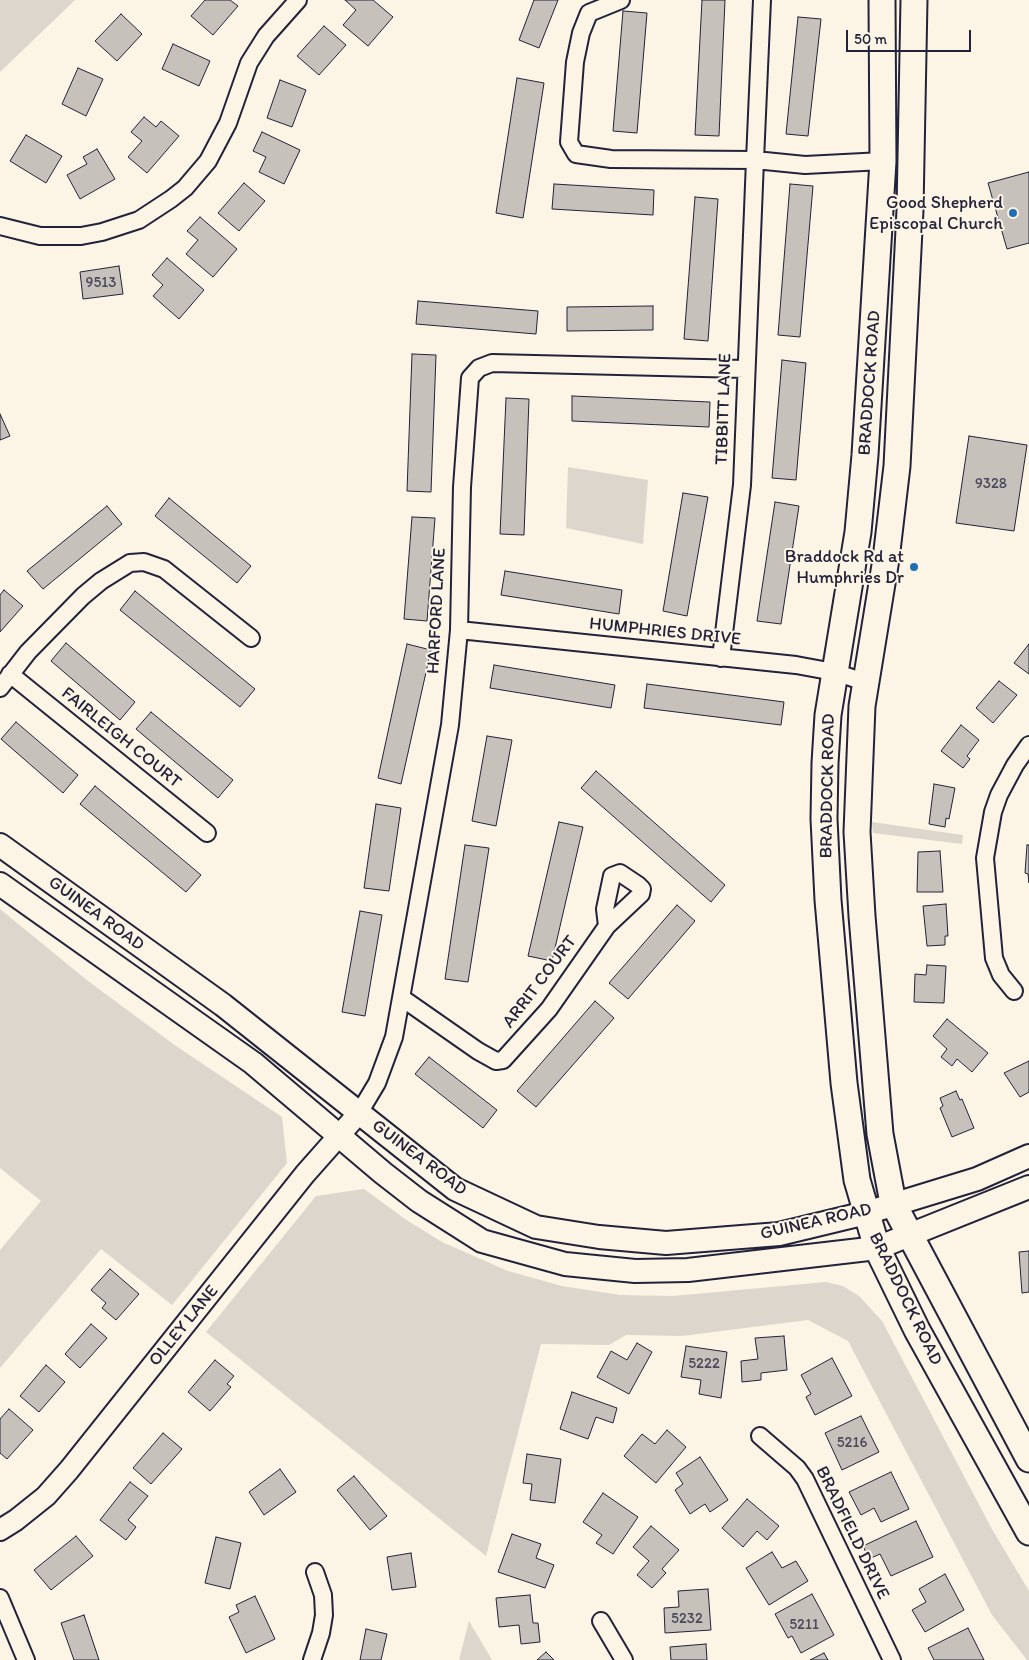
<!DOCTYPE html>
<style>
body{margin:0}
#map{position:relative;width:1029px;height:1660px;overflow:hidden;background:#fcf5e5;font-family:Itim,sans-serif}
canvas{display:block}
.scale{position:absolute;left:846px;top:30px;width:125px;height:22px;box-sizing:border-box;border:2px solid #22223b;border-top:0;padding-left:6px;font-size:15px;line-height:18px;white-space:nowrap;color:#22223b;-webkit-text-stroke:4px #fcf5e5;paint-order:stroke}
</style>
<div id="map">
<canvas width="1029" height="1660"></canvas>
<div class="scale">50 m</div>
</div>
<script>
const g = document.querySelector('canvas').getContext('2d');
g.lineJoin = 'round';
function paint(path, color) { g.fillStyle = color; g.fill(path, 'evenodd'); }
const poly = rows => new Path2D(rows.map(r => 'M' + r).join(''));
function stroke(path, color, width, dash) { g.strokeStyle = color; g.lineWidth = width; g.lineCap = dash ? 'butt' : 'round'; g.setLineDash(dash || []); g.stroke(path); }
function label(font, color, halo, rows, align = 'center') {
  g.font = font + ' Itim,sans-serif'; g.lineWidth = 4; g.setLineDash([]); g.textBaseline = 'middle'; g.strokeStyle = halo; g.fillStyle = color; for (const [text, x, y, turn = 0] of rows) {
    g.save(); g.translate(x, y); g.rotate((+turn || 0) * Math.PI / 180); g.textAlign = isNaN(turn) ? turn : align; if (halo) g.strokeText(text, 0, 0); g.fillText(text, 0, 0); g.restore();
  }
}
const green = poly([
 [0,0,75,0,0,72],
 [568,467,648,480,643,544,566,528],
 [872,822,963,835,962,844,873,833],
 [0,909,88,981,176,1046,282,1117,287,1163,172,1305,101,1249,0,1368,0,1250,41,1201,0,1168],
 [364,1189,405,1219,442,1242,508,1271,562,1286,620,1295,673,1296,826,1282,843,1286,859,1296,882,1321,993,1531,1029,1591,1029,1660,1027,1660,992,1615,848,1341,808,1320,682,1336,626,1335,609,1345,541,1344,486,1556,206,1332,316,1196],
 [469,1621,492,1660,459,1660]
]);
const building = poly([
 [205,0,230,0,238,6,213,35,191,16,205,0],
 [345,0,373,0,393,17,368,46,343,25,356,10,345,0],
 [534,0,558,0,539,48,519,40,534,0],
 [702,0,725,0,719,136,695,135,702,0],
 [623,11,647,13,637,133,613,131,623,11],
 [121,14,142,34,117,61,95,41,121,14],
 [798,17,821,19,808,136,786,134,798,17],
 [324,26,346,45,319,75,297,56,324,26],
 [173,44,210,61,199,86,162,69,173,44],
 [78,68,103,79,86,116,62,104,78,68],
 [517,78,544,83,523,218,496,213,517,78],
 [280,80,306,90,292,127,267,118,280,80],
 [144,117,156,127,161,121,179,136,147,173,128,157,142,141,131,132,144,117],
 [262,132,300,150,284,184,259,172,266,157,253,151,262,132],
 [26,135,62,156,46,183,10,161,26,135],
 [97,149,115,179,80,199,67,175,87,164,83,157,97,149],
 [1029,172,1029,243,1007,249,988,183,1029,172],
 [244,183,265,201,239,231,218,213,244,183],
 [554,184,654,190,653,215,552,209,554,184],
 [790,184,813,186,800,337,778,335,790,184],
 [695,197,718,199,708,341,684,339,695,197],
 [200,217,237,249,213,277,186,254,198,240,187,231,200,217],
 [167,258,204,290,179,319,153,296,163,285,152,275,167,258],
 [119,266,123,294,83,299,80,272,119,266],
 [418,301,538,311,536,334,416,324,418,301],
 [653,306,653,330,567,331,567,307,653,306],
 [412,354,436,355,431,492,407,491,412,354],
 [782,360,806,363,796,480,772,478,782,360],
 [572,396,710,402,709,427,572,421,572,396],
 [506,398,529,399,524,535,500,534,506,398],
 [0,414,10,436,0,440,0,414],
 [969,436,1027,445,1014,531,956,523,969,436],
 [683,493,708,497,687,616,663,611,683,493],
 [169,498,251,566,237,583,155,516,169,498],
 [775,502,799,506,781,624,757,621,775,502],
 [107,506,122,524,43,589,27,571,107,506],
 [412,517,435,518,427,621,404,619,412,517],
 [505,571,622,590,619,614,501,595,505,571],
 [4,590,23,606,0,632,0,595,4,590],
 [135,591,255,689,240,707,120,610,135,591],
 [66,643,135,702,120,720,51,661,66,643],
 [407,644,431,650,401,784,378,778,407,644],
 [1029,644,1029,674,1014,663,1029,644],
 [494,665,615,685,611,708,490,688,494,665],
 [999,681,1017,695,993,723,976,708,999,681],
 [647,684,784,702,781,725,644,708,647,684],
 [151,712,233,780,218,798,136,729,151,712],
 [16,722,78,775,63,793,1,739,16,722],
 [961,725,979,740,967,756,970,759,963,768,941,751,961,725],
 [487,736,512,740,496,826,472,821,487,736],
 [596,771,725,885,711,902,581,788,596,771],
 [934,784,955,788,949,819,946,818,945,827,929,824,934,784],
 [95,786,201,875,186,892,80,804,95,786],
 [376,804,401,808,389,891,364,888,376,804],
 [559,822,583,827,552,961,528,956,559,822],
 [465,845,489,848,468,982,445,979,465,845],
 [1027,845,1029,845,1029,883,1028,874,1025,873,1027,845],
 [940,851,943,892,917,892,918,852,940,851],
 [946,904,948,936,945,936,945,945,927,946,923,906,946,904],
 [677,905,695,921,628,999,609,983,677,905],
 [360,911,382,915,365,1016,342,1012,360,911],
 [927,965,946,966,944,1003,914,1002,915,974,926,975,927,965],
 [595,1001,614,1018,536,1107,517,1091,595,1001],
 [947,1019,988,1053,972,1072,957,1059,952,1066,941,1057,947,1049,933,1036,947,1019],
 [429,1057,497,1110,483,1128,415,1074,429,1057],
 [1029,1061,1029,1092,1020,1097,1004,1073,1029,1061],
 [956,1091,960,1100,962,1099,974,1128,952,1137,940,1108,943,1106,940,1098,956,1091],
 [1029,1251,1029,1292,1022,1293,1019,1252,1029,1251],
 [110,1269,139,1294,116,1320,102,1308,106,1303,91,1290,110,1269],
 [91,1324,107,1338,80,1368,65,1354,91,1324],
 [784,1336,787,1370,761,1373,761,1380,742,1382,741,1361,758,1359,755,1338,784,1336],
 [637,1343,652,1352,629,1394,597,1377,611,1351,627,1360,637,1343],
 [686,1346,727,1352,721,1398,699,1394,701,1380,681,1377,686,1346],
 [832,1358,852,1396,815,1415,806,1397,811,1394,801,1375,832,1358],
 [215,1360,234,1376,227,1384,231,1387,210,1411,188,1392,215,1360],
 [46,1365,65,1382,39,1412,20,1396,46,1365],
 [572,1392,617,1408,613,1423,596,1417,588,1439,560,1429,572,1392],
 [9,1409,33,1430,7,1459,0,1453,0,1419,9,1409],
 [861,1416,879,1452,842,1470,825,1433,861,1416],
 [667,1430,686,1447,656,1483,624,1456,642,1434,655,1444,667,1430],
 [163,1433,182,1449,151,1484,133,1468,163,1433],
 [527,1454,561,1459,555,1503,530,1500,532,1484,523,1483,527,1454],
 [700,1457,728,1500,710,1512,705,1504,690,1514,675,1490,683,1484,676,1473,700,1457],
 [280,1469,296,1492,264,1515,249,1492,280,1469],
 [891,1472,909,1509,881,1522,874,1508,861,1515,849,1492,891,1472],
 [354,1476,387,1516,370,1530,337,1490,354,1476],
 [130,1482,148,1496,128,1520,136,1527,126,1540,100,1520,130,1482],
 [603,1493,638,1517,613,1554,596,1543,602,1535,583,1522,603,1493],
 [747,1499,779,1526,767,1540,757,1531,743,1547,722,1528,747,1499],
 [916,1521,933,1557,891,1576,880,1554,869,1559,863,1546,916,1521],
 [651,1526,679,1550,662,1569,666,1573,652,1588,637,1575,649,1561,633,1547,651,1526],
 [512,1534,541,1544,536,1558,554,1565,545,1588,498,1572,512,1534],
 [76,1536,93,1556,51,1590,34,1570,76,1536],
 [216,1537,241,1543,230,1589,205,1583,216,1537],
 [772,1552,782,1568,796,1561,808,1581,769,1605,746,1568,772,1552],
 [411,1553,416,1587,392,1590,387,1557,411,1553],
 [945,1574,964,1610,925,1632,912,1610,926,1602,919,1589,945,1574],
 [708,1589,711,1630,665,1633,664,1608,679,1607,678,1591,708,1589],
 [812,1594,834,1635,801,1653,792,1636,788,1638,775,1614,812,1594],
 [530,1595,533,1623,538,1623,540,1642,521,1644,519,1625,499,1627,496,1598,530,1595],
 [255,1596,275,1639,246,1653,229,1617,239,1612,236,1605,255,1596],
 [84,1615,99,1660,74,1660,61,1623,84,1615],
 [968,1628,984,1660,934,1660,928,1648,968,1628],
 [366,1629,387,1634,381,1660,360,1660,366,1629],
 [706,1644,707,1660,671,1660,670,1647,706,1644],
 [546,1652,554,1660,537,1660,546,1652],
 [824,1653,828,1660,810,1660,824,1653]
]);
const minor = poly([
 [621,0,589,13,581,33,575,62,569,142,576,154,611,159,755,160,762,0],
 [0,226,40,236,81,236,102,232,139,220,171,199,185,188,208,161,228,123,249,63,266,36,298,0],
 [459,630,796,665,834,672,865,682],
 [721,658,742,485,755,160,805,165,883,161],
 [10,674,207,833],
 [0,688,28,652,83,596,101,581,130,563,144,562,164,569,251,638],
 [1014,991,1001,975,994,958,985,858,993,812,999,795,1015,765,1029,745],
 [402,998,478,1051,496,1061,503,1060,549,1009,607,926,641,894,642,889,638,885,620,873,612,876,605,909,607,926],
 [359,1113,377,1083,394,1037,450,725,459,630,462,487,470,378,479,368,492,363,745,369],
 [760,1436,797,1468,805,1479,892,1660],
 [0,1598,26,1660],
 [601,1621,624,1660],
 [312,1660,321,1633,324,1615,323,1595,315,1572]
]);
const tertiary = poly([
 [0,1530,16,1520,46,1496,69,1470,305,1174,359,1113]
]);
const secondary = poly([
 [0,845,223,1005,455,1189,536,1227,599,1237,666,1243,779,1234,866,1213,977,1179,1029,1156],
 [0,884,253,1063,383,1173,419,1201,482,1241,565,1264,635,1271,688,1270,877,1248,1029,1187]
]);
const primary = poly([
 [882,0,883,161,865,455,858,532,828,715,825,763,824,819,828,900,844,1083,857,1180,877,1248,917,1330,1029,1532],
 [914,0,910,210,897,466,886,559,862,706,857,832,862,916,880,1134,893,1203,1029,1459]
]);
const markers = [
 [1013,213,5,"#1f6fb2"],
 [914,567,5,"#1f6fb2"]
];
const numberNames = [
 ["9513",101,283],
 ["9328",991,484],
 ["5222",704,1364],
 ["5216",852,1443],
 ["5232",687,1619],
 ["5211",804,1625]
];
const poiNames = [
 ["Good Shepherd",1003,203],
 ["Episcopal Church",1003,224],
 ["Braddock Rd at",904,557],
 ["Humphries Dr",904,578]
];
const streetNames = [
 ["BRADDOCK ROAD",870,383,-86],
 ["TIBBITT LANE",724,409,-88],
 ["HARFORD LANE",437,611,-87],
 ["HUMPHRIES DRIVE",665,632,6],
 ["FAIRLEIGH COURT",121,738,39],
 ["BRADDOCK ROAD",828,786,-89],
 ["GUINEA ROAD",96,914,36],
 ["ARRIT COURT",540,982,-53],
 ["GUINEA ROAD",419,1158,37],
 ["GUINEA ROAD",816,1222,-13],
 ["BRADDOCK ROAD",905,1299,64],
 ["OLLEY LANE",184,1326,-51],
 ["BRADFIELD DRIVE",852,1533,64]
];
paint(green, '#dcd6cc');
paint(building, '#c6c1bb');
stroke(building, '#22223b', 1);
stroke(minor, '#22223b', 20);
stroke(tertiary, '#22223b', 24);
stroke(secondary, '#22223b', 26);
stroke(primary, '#22223b', 29);
stroke(minor, '#fcf5e5', 16);
stroke(tertiary, '#fcf5e5', 20);
stroke(secondary, '#fcf5e5', 22);
stroke(primary, '#fcf5e5', 25);
for (const [x, y, r, color] of markers) { const dot = new Path2D(); dot.arc(x, y, r, 0, 2 * Math.PI); g.fillStyle = color; g.fill(dot); stroke(dot, '#fcf5e5', 2); }
label('15px', '#4b4a5b', null, numberNames);
label('18px', '#22223b', '#fcf5e5', poiNames, 'right');
label('18px', '#22223b', '#fcf5e5', streetNames);
</script>
